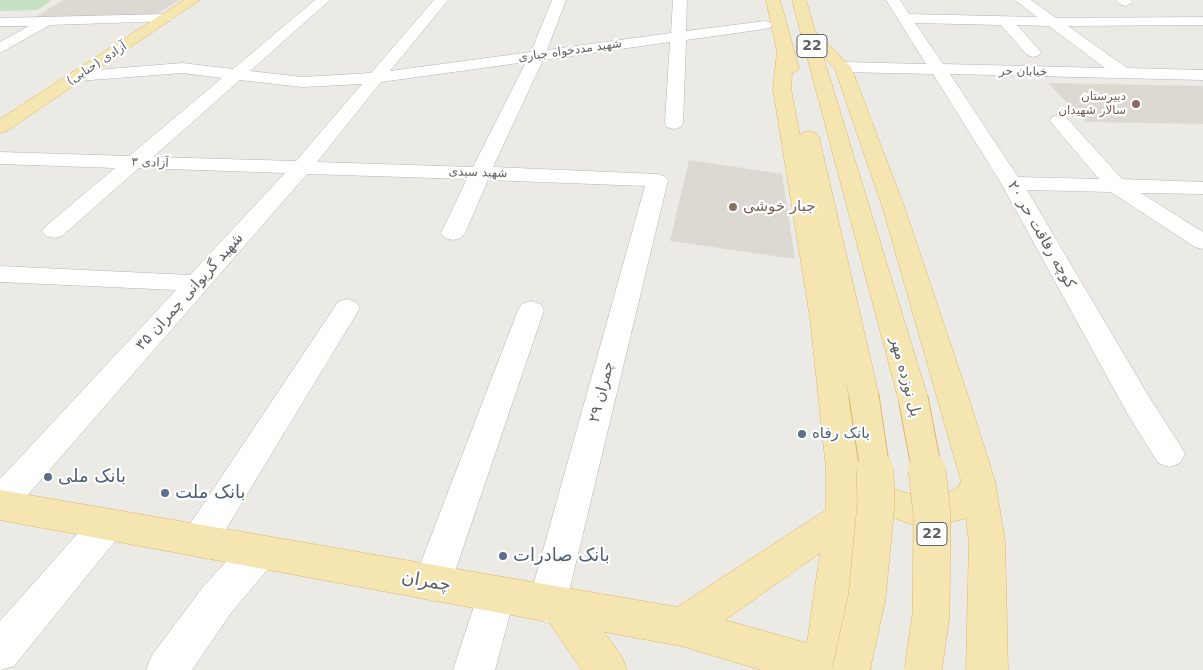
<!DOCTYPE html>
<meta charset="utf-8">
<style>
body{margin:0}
canvas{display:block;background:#eceae4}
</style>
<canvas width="1203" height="670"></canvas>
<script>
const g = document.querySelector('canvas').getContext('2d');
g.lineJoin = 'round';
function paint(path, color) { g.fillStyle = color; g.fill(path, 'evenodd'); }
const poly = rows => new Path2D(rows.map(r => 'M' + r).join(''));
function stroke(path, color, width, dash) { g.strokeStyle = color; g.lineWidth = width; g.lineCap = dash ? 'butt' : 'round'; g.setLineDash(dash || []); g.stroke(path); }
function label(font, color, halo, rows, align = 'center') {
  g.font = font + ' "DejaVu Sans",Vazirmatn,sans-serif'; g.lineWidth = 4.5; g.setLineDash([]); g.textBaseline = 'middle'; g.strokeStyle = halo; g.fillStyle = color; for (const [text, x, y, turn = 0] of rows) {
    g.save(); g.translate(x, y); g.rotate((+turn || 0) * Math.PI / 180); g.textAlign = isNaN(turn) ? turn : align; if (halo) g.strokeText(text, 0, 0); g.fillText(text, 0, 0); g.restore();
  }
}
const education = poly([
 [63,0,179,0,159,13,144,17,32,19],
 [1048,83,1203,86,1203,124,1086,122],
 [689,160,782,174,795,259,670,241]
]);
const green = poly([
 [0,0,52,0,37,10,0,11]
]);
const minor = poly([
 [315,0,330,0,250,71,302,77,371,73,434,0,448,0,390,71,531,52,552,0,566,0,547,50,671,33,673,0,687,0,686,31,765,21,770,22,772,25,770,28,765,29,686,40,683,123,681,127,674,129,667,127,665,123,670,42,543,60,493,167,657,174,664,176,668,180,566,604,561,617,547,623,533,617,528,604,645,186,488,180,465,233,461,238,453,240,445,238,441,233,467,179,307,174,12,513,0,518,0,479,176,290,0,282,0,266,190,275,285,173,139,168,62,236,54,238,46,236,42,231,46,226,115,168,0,164,0,152,129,156,222,78,182,73,78,81,72,80,70,76,72,72,182,63,233,69,315,0],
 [526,62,473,167,317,162,381,82,526,62],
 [240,80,302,87,362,84,296,161,153,157,240,80],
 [886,0,900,0,909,14,1037,17,1015,0,1031,0,1056,18,1203,17,1203,25,1068,26,1127,68,1203,70,1203,80,950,74,1018,177,1099,179,1050,121,1052,117,1059,115,1066,117,1122,179,1203,182,1203,194,1141,193,1203,232,1203,249,1195,247,1111,192,1027,190,1149,397,1180,445,1185,454,1180,463,1169,467,1158,463,1127,413,1001,183,933,74,843,72,837,70,835,67,837,64,843,62,926,64,886,0],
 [915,23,1001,25,1027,55,1033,57,1039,55,1041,52,1017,25,1049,26,1105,68,943,64,915,23],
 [1116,0,1131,0,1133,2,1126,6,1121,5,1116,0],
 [166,14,171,15,173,18,171,21,50,25,0,53,0,42,29,26,0,26,0,18,166,14],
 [347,299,356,302,360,308,212,552,199,557,186,552,181,541,186,530,338,302,347,299],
 [531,301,540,304,544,310,451,583,445,596,432,601,419,596,413,583,518,310,522,304,531,301],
 [108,509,120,513,126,524,120,535,14,666,0,670,0,621,96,513,108,509],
 [259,535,272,540,277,552,272,564,231,613,192,670,146,670,152,655,203,587,246,540,259,535],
 [496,577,510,582,515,595,495,670,453,670,482,582,496,577]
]);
const major = poly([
 [184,0,200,0,7,131,0,133,0,119,184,0],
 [766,0,780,0,799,68,797,71,792,73,791,89,800,136,802,133,809,131,816,133,819,137,879,396,875,404,864,407,853,404,849,396,846,381,860,473,863,472,875,476,899,491,914,495,937,496,948,493,959,486,961,481,883,209,835,69,823,56,928,398,924,406,913,409,902,406,898,398,792,0,806,0,815,31,851,67,905,209,969,399,995,481,1005,541,1008,670,966,670,969,541,966,518,937,526,914,525,878,513,860,502,861,518,847,649,865,655,871,670,761,670,681,646,604,632,621,655,627,670,582,670,549,622,0,520,0,490,677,607,826,510,826,468,810,318,773,89,777,51,766,0],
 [820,553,807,643,725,620,820,553]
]);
const majorBridgeFar1 = poly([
 [864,396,875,471],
 [913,398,927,471]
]);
const majorBridge = poly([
 [851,670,867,597,876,504,875,470],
 [923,670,931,615,932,515,927,470]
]);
const markers = [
 [1136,104,5,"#8d6e63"],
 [733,207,5,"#8d6e63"],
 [802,434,5,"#5c6f8a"],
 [48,477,5,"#5c6f8a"],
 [165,493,5,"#5c6f8a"],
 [503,556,5,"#5c6f8a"]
];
const farStreetnames = [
 ["شهید مددخواه جباری",570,51,-8],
 ["آزادی (حنایی)",97,64,-33],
 ["خیابان حر",1023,72,1],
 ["آزادی ۳",150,163,2],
 ["شهید سیدی",478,173,2]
];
const farEducationnames = [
 ["دبیرستان",1126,97],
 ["سالار شهیدان",1126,111]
];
const shields = [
 [812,46,30],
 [932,534,30]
];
const shieldNames = [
 ["22",812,46],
 ["22",932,534]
];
const educationNames = [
 ["جبار خوشی",743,207]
];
const streetNames = [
 ["کوچه رفاقت حر ۲۰",1041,235,60],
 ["شهید گریوانی چمران ۳۵",190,292,-48],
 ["پل نوزده مهر",905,377,75],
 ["چمران ۲۹",602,392,-76]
];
const serviceNames = [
 ["بانک رفاه",812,434]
];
const nearServicenames = [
 ["بانک ملی",58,477],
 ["بانک ملت",175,493],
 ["بانک صادرات",513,556]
];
const nearStreetnames = [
 ["چمران",426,582,10]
];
paint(education, '#dcd9d2');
paint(green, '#c6e1c4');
stroke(minor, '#b1b4b7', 1);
stroke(major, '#dfb66b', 1);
paint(minor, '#fff');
paint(major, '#f4e5b1');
stroke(majorBridgeFar1, '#dfb66b', 31, []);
stroke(majorBridge, '#dfb66b', 38, []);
stroke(majorBridgeFar1, '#f4e5b1', 29);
stroke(majorBridge, '#f4e5b1', 37);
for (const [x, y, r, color] of markers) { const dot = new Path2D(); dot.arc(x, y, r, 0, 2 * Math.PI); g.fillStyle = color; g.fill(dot); stroke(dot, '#fff', 2); }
label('12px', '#5c5f63', '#fff', farStreetnames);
label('12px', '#785e54', '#fff', farEducationnames, 'right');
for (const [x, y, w] of shields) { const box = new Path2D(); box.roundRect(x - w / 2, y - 11.5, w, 23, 4); g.fillStyle = '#fff'; g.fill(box); stroke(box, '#5c5f63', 1); }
label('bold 14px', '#5c5f63', null, shieldNames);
label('15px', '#785e54', '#fff', educationNames, 'left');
label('15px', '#5c5f63', '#fff', streetNames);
label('15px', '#4e5e75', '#fff', serviceNames, 'left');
label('18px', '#4e5e75', '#fff', nearServicenames, 'left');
label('18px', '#5c5f63', '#fff', nearStreetnames);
</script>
